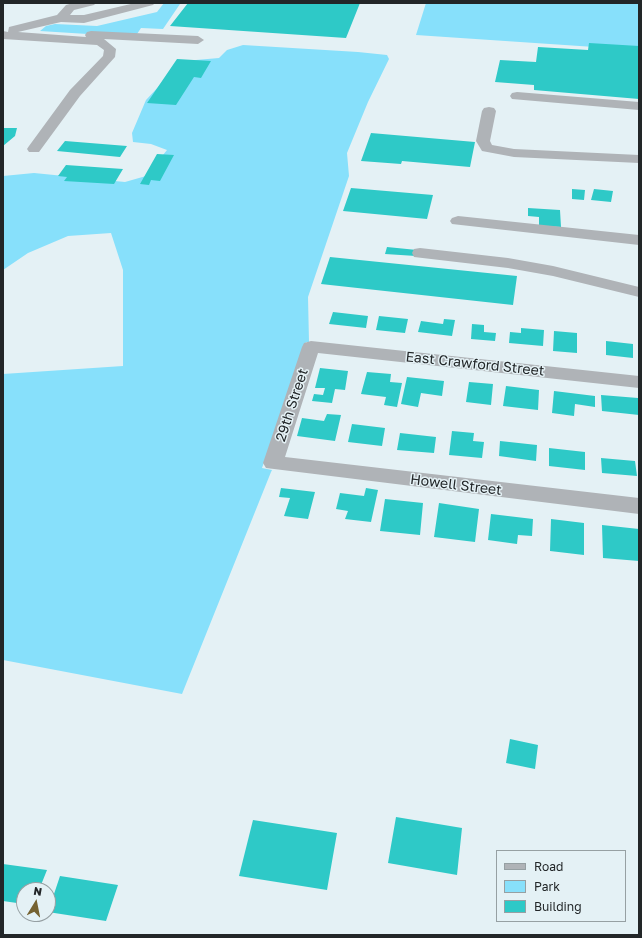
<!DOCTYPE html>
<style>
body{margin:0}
#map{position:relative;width:642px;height:938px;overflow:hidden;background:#e4f1f5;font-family:"Golos Text",sans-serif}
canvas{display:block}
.frame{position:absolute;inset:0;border:4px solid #222628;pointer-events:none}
.legend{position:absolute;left:496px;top:850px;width:130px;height:72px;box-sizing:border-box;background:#e4f1f5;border:1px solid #96a0a3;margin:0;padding:5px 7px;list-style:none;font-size:12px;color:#222628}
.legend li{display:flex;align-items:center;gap:8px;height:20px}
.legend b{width:20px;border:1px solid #96a0a3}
.north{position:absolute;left:16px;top:882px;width:40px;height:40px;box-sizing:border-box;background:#e4f1f5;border:1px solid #96a0a3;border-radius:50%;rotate:10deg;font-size:11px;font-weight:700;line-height:16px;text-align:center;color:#222628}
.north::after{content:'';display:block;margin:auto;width:14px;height:18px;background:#756231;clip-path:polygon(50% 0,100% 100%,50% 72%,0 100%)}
</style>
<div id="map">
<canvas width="642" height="938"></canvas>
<div class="frame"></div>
<ul class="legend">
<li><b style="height:5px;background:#afb3b7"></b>Road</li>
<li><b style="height:11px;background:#87e0fb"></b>Park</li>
<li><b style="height:11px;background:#2ec9c7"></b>Building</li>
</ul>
<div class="north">N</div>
</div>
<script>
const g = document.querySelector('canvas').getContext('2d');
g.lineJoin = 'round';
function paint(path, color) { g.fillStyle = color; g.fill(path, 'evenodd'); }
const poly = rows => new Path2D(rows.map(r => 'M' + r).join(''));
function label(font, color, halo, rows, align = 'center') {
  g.font = font + ' "Golos Text",sans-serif'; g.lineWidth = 3; g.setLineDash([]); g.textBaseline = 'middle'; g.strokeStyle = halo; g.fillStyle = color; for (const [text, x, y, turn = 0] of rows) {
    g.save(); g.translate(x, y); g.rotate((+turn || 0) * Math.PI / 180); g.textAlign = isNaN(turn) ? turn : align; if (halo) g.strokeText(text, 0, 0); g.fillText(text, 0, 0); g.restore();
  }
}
const green = poly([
 [164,3,180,4,163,29,141,28,135,37,40,31,46,26,55,24,97,26,157,12],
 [426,3,639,3,639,50,416,35],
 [243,45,358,52,387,55,389,59,368,102,347,153,349,176,308,297,309,342,306,342,262,468,272,470,271,472,182,694,3,660,3,374,123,366,123,270,111,233,68,236,28,253,3,270,3,176,34,173,125,182,146,176,167,150,151,144,133,142,132,133,146,100,174,70,196,60,219,58,227,50]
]);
const building = poly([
 [188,3,360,3,346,38,170,26],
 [589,43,639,46,639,99,534,90,534,85,495,82,500,60,536,62,538,47,588,50],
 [177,59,211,61,201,78,194,77,176,105,147,103],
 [3,128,17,128,15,136,3,146],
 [371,133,475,142,470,167,402,161,401,164,361,161],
 [65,141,127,146,120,157,57,151],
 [157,154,174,155,160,181,151,180,149,185,140,184],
 [66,165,123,169,114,184,64,181,67,177,58,176],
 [351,188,433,195,427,219,343,211],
 [572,189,585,190,584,200,572,199],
 [594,189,613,191,611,202,591,200],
 [528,208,560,210,561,227,539,226,539,217,528,216],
 [387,247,417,250,416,256,385,254],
 [330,257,517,276,513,305,321,284],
 [333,312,368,316,366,328,329,324],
 [379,316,408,319,405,333,376,330],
 [444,319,455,320,452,336,418,332,421,321,443,324],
 [472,324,484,325,484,332,496,333,495,341,471,339],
 [521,328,544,330,543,346,509,343,510,332,521,333],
 [554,331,577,333,577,353,553,351],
 [606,341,633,344,633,358,606,355],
 [320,368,348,371,345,390,335,389,332,403,312,401,314,394,323,395,325,388,315,388],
 [367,372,391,374,390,382,402,383,397,407,384,405,386,397,361,394],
 [407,377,444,381,442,396,421,393,418,407,401,404],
 [469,382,493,384,491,405,466,402],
 [506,386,539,390,538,410,503,406],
 [554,391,595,396,595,407,575,404,574,416,552,413],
 [601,395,638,398,639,415,602,411],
 [327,414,341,415,335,441,297,436,302,418,324,421],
 [352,424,385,428,382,446,348,442],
 [452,431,474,433,473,441,484,442,482,458,449,455],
 [400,433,436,437,434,453,397,450],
 [500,441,537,445,536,461,499,456],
 [549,448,585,452,585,470,549,466],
 [601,458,635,461,637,476,602,473],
 [281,488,315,492,308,519,284,516,290,498,279,497],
 [366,488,378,490,371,522,345,519,348,511,336,509,340,493,364,496],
 [385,499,423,503,420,535,380,531],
 [439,503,479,509,475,542,434,537],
 [491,514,533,519,532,536,518,535,517,544,488,540],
 [551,519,584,523,584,555,550,551],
 [602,525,639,529,639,561,603,558],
 [510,739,538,745,535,769,506,763],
 [396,817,462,828,457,875,388,863],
 [253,820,337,833,327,890,239,876],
 [3,864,47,870,39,890,24,890,24,904,3,901],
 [60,876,118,885,106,921,48,912]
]);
const minor = poly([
 [73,3,96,3,94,5,74,10,70,15,84,15,135,3,155,3,153,5,84,23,61,22,18,32,86,37,85,35,87,32,91,31,198,36,204,40,198,44,104,39,116,49,115,57,80,96,39,152,29,152,27,149,29,146,70,90,103,56,104,50,97,45,3,39,3,31,8,32,9,27,57,15,66,5,73,3],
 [517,92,639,102,639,110,512,99,510,96,512,93,517,92],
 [489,107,494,108,496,111,490,141,492,145,514,149,639,155,639,163,514,157,482,151,476,141,482,111,484,108,489,107],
 [458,216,639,235,639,245,452,224,450,221,452,218,458,216],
 [420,248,508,258,553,266,639,287,639,297,553,276,508,268,414,257,412,253,414,249,420,248],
 [311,341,639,376,639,388,318,353,285,457,639,498,639,514,266,468,263,463,302,347,304,343,311,341]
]);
const streetNames = [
 ["East Crawford Street",475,364,6],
 ["29th Street",292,405,-72],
 ["Howell Street",456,485,7]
];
paint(green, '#87e0fb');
paint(building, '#2ec9c7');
paint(minor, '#afb3b7');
label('14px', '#222628', '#e4f1f5', streetNames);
</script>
